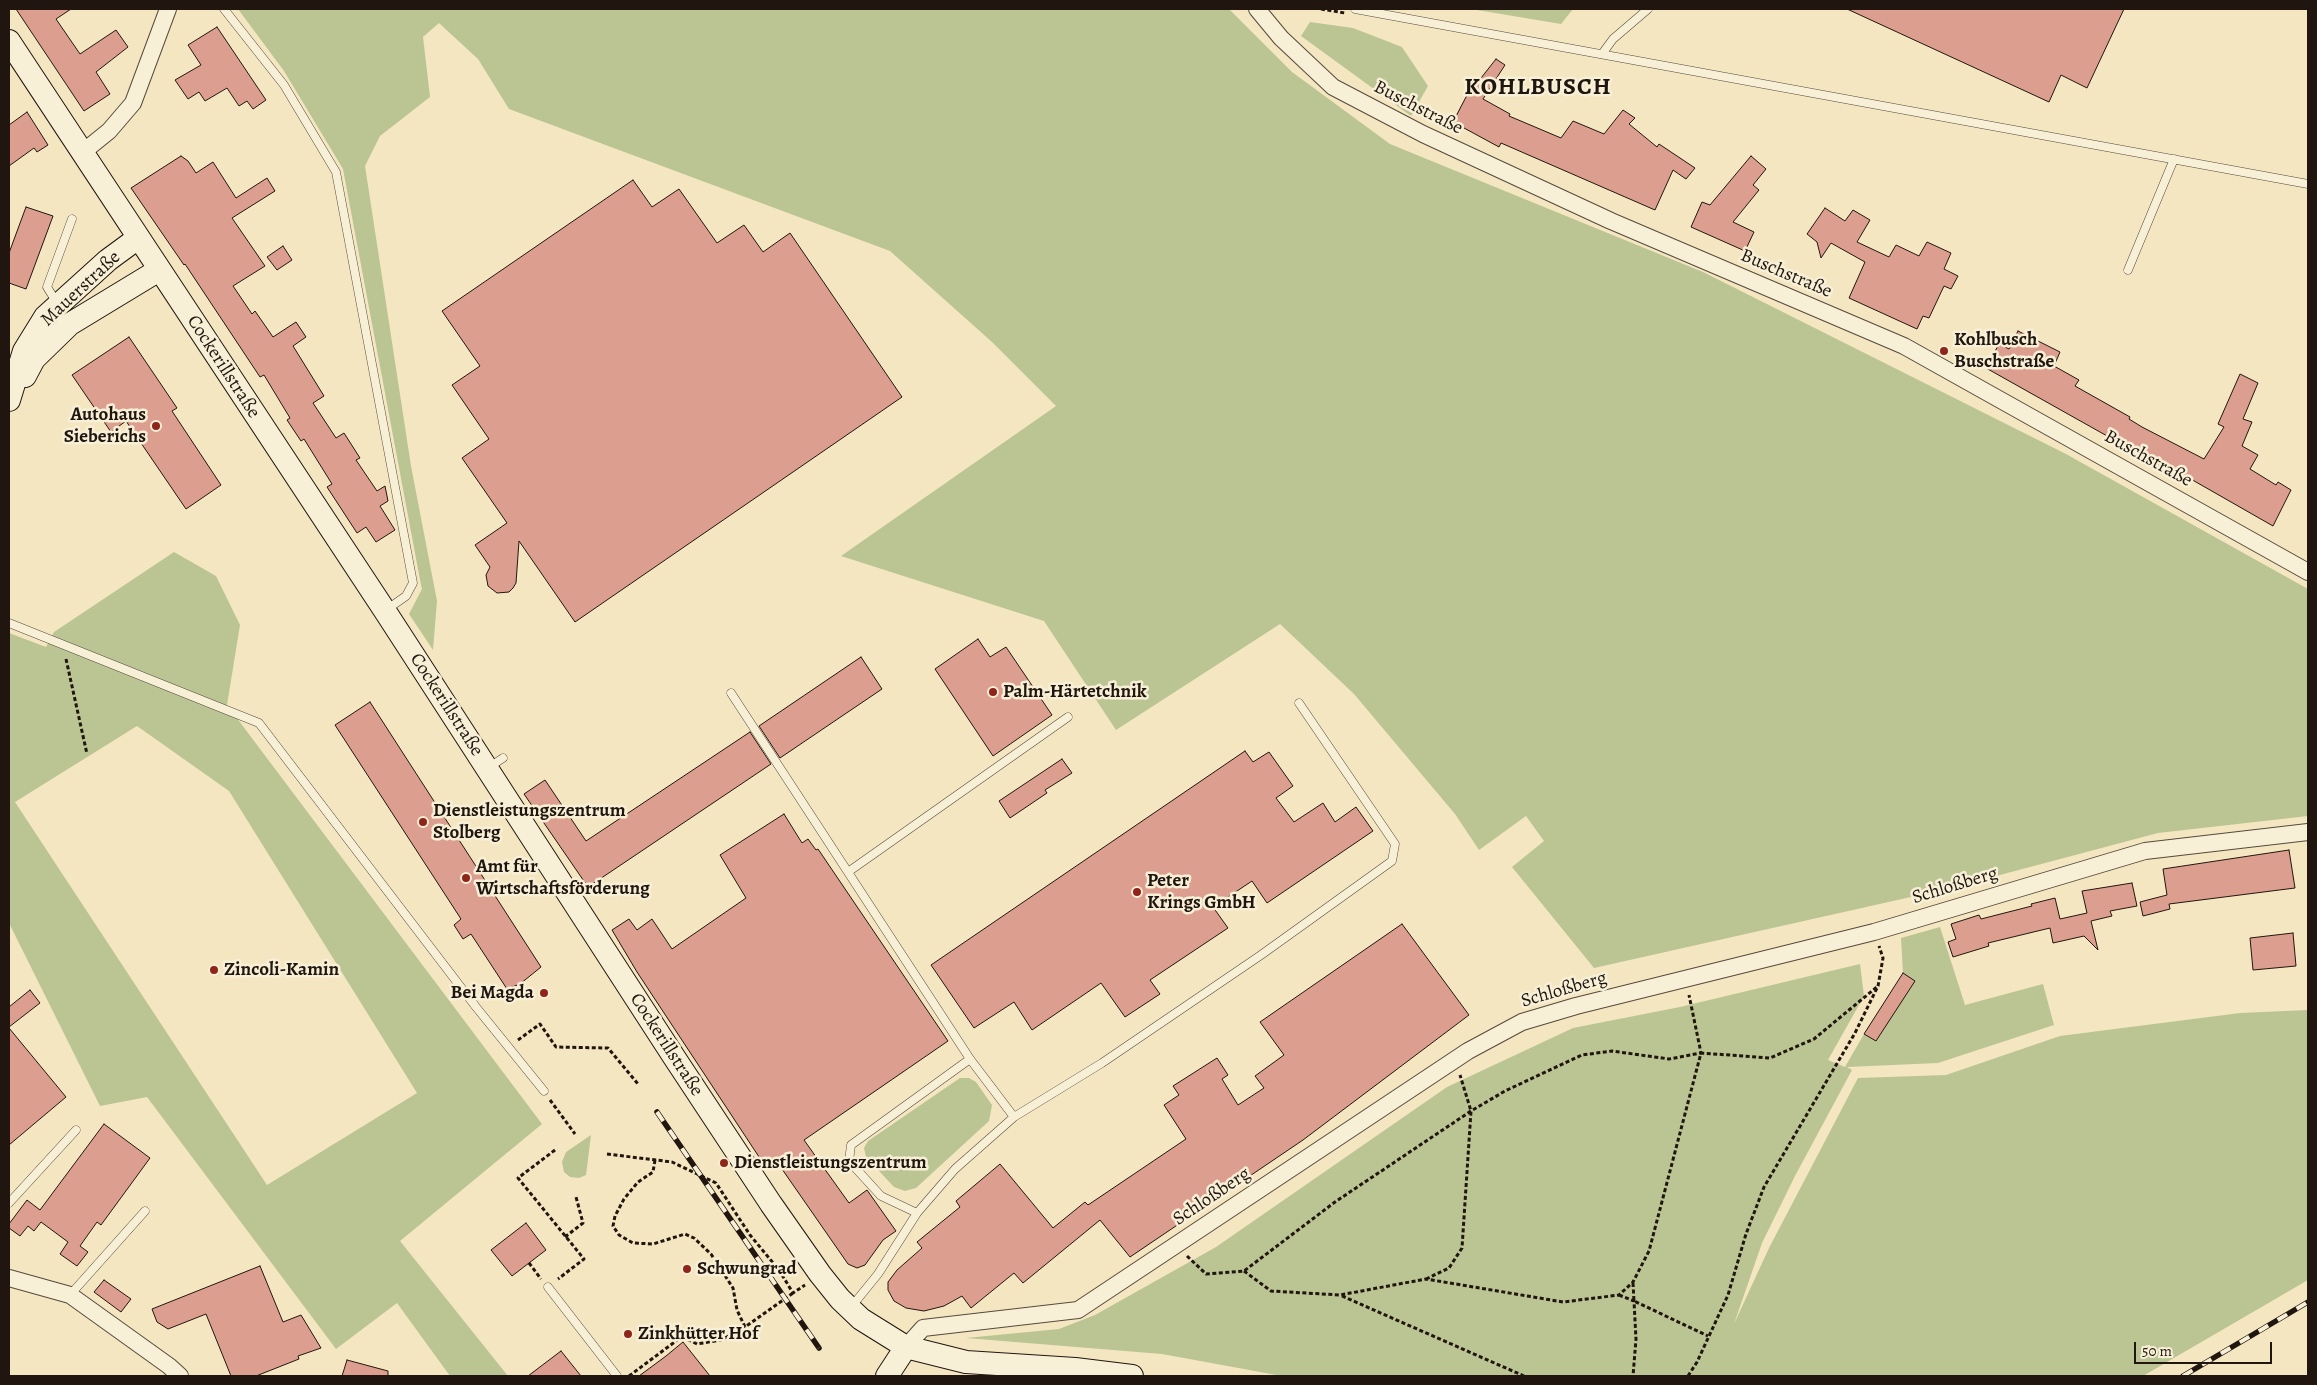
<!DOCTYPE html>
<meta charset="utf-8">
<style>
body{margin:0}
#map{position:relative;width:2317px;height:1385px;overflow:hidden;background:#f4e6c1;font-family:Alegreya,serif}
canvas{display:block}
.frame{position:absolute;inset:0;border:10px solid #21160f;pointer-events:none}
.scale{position:absolute;left:2134px;top:1342px;width:138px;height:22px;box-sizing:border-box;border:2px solid #21160f;border-top:0;padding-left:6px;font-size:15px;line-height:18px;white-space:nowrap;color:#21160f;-webkit-text-stroke:4px #f8efd7;paint-order:stroke}
</style>
<div id="map">
<canvas width="2317" height="1385"></canvas>
<div class="frame"></div>
<div class="scale">50 m</div>
</div>
<script>
const g = document.querySelector('canvas').getContext('2d');
g.lineJoin = 'round';
function paint(path, color) { g.fillStyle = color; g.fill(path, 'evenodd'); }
const poly = rows => new Path2D(rows.map(r => 'M' + r).join(''));
function stroke(path, color, width, dash) { g.strokeStyle = color; g.lineWidth = width; g.lineCap = dash ? 'butt' : 'round'; g.setLineDash(dash || []); g.stroke(path); }
function label(font, color, halo, rows, align = 'center') {
  g.font = font + ' Alegreya,serif'; g.lineWidth = 5; g.setLineDash([]); g.textBaseline = 'middle'; g.strokeStyle = halo; g.fillStyle = color; for (const [text, x, y, turn = 0] of rows) {
    g.save(); g.translate(x, y); g.rotate((+turn || 0) * Math.PI / 180); g.textAlign = isNaN(turn) ? turn : align; if (halo) g.strokeText(text, 0, 0); g.fillText(text, 0, 0); g.restore();
  }
}
const green = poly([
 [238,9,1229,9,1292,72,1390,144,1703,272,2066,454,2308,589,2308,816,2158,833,1951,888,1594,968,1512,867,1544,841,1526,816,1479,850,1455,814,1354,694,1280,624,1116,730,1044,621,841,556,1056,406,992,342,890,251,509,109,478,59,439,23,423,37,430,97,380,136,365,166,411,466,437,601,433,650,409,614,422,589,421,585,343,169,284,71],
 [1471,9,1573,9,1561,24],
 [1310,22,1353,28,1402,47,1428,86,1411,116,1301,36],
 [174,552,216,576,240,625,227,705,542,1124,400,1241,508,1376,450,1376,397,1303,336,1349,147,1097,100,1106,9,923,9,633,46,647,54,632],
 [137,726,229,791,417,1093,267,1185,15,802],
 [1940,927,1965,1005,2043,984,2054,1025,1938,1063,1847,1067,1852,1070,1795,1176,1762,1243,1734,1324,1769,1248,1858,1078,1946,1075,2060,1036,2240,1013,2308,1010,2308,1280,2143,1376,1282,1376,1162,1354,966,1338,1059,1329,1095,1315,1216,1247,1447,1087,1573,1028,1680,1007,1860,964,1864,996,1828,1060,1845,1067,1864,1034,1903,973,1901,938],
 [960,1078,969,1078,976,1082,992,1105,989,1121,916,1188,905,1191,894,1187,866,1157,864,1148,868,1141],
 [591,1135,586,1175,579,1178,570,1177,564,1172,562,1162,566,1152]
]);
const building = poly([
 [16,9,71,9,56,19,80,54,116,30,128,47,96,72,110,94,84,111,16,9],
 [1847,9,2124,9,2087,88,2061,75,2049,102,1847,9],
 [217,27,266,100,253,109,247,101,239,106,227,88,205,101,199,92,188,99,175,80,201,65,188,45,217,27],
 [1496,59,1505,65,1483,99,1510,114,1509,116,1561,138,1573,121,1604,134,1623,110,1635,118,1629,124,1657,147,1659,144,1695,168,1686,179,1673,170,1655,210,1501,143,1499,147,1453,122,1466,97,1496,59],
 [27,112,48,145,37,152,34,148,9,166,9,125,27,112],
 [181,156,188,161,196,173,213,162,236,198,267,178,275,191,232,218,265,266,233,286,252,314,255,311,273,337,296,322,306,337,293,346,324,396,313,403,336,438,344,433,360,458,356,460,377,491,385,486,388,501,380,506,395,530,376,542,366,527,357,533,327,487,332,484,304,439,301,441,287,420,290,418,264,375,260,377,185,264,184,265,131,188,181,156],
 [1751,156,1766,169,1753,185,1759,190,1733,222,1754,232,1745,251,1691,227,1702,202,1710,205,1751,156],
 [633,180,652,207,679,189,717,243,744,225,763,252,790,233,902,397,575,622,519,541,516,583,513,588,509,592,497,593,488,586,486,575,490,567,475,545,507,523,462,458,489,439,452,385,480,366,442,311,633,180],
 [26,207,53,216,26,289,9,283,9,253,26,207],
 [1825,208,1845,221,1853,210,1870,220,1857,242,1889,257,1896,245,1919,256,1927,242,1951,253,1944,269,1958,276,1951,289,1944,286,1929,318,1923,316,1917,329,1849,298,1865,262,1831,243,1821,258,1817,242,1807,234,1825,208],
 [283,246,292,260,277,270,267,257,283,246],
 [2018,331,2060,352,2054,366,2079,380,2075,386,2130,417,2129,419,2142,427,2204,459,2224,427,2218,424,2240,374,2258,383,2243,419,2252,422,2242,446,2258,455,2250,469,2276,485,2278,482,2291,490,2273,526,2175,470,2173,473,1986,368,1999,344,2009,349,2018,331],
 [129,337,177,408,172,411,221,485,186,509,126,421,111,432,72,375,129,337],
 [978,639,990,657,1006,647,1052,715,993,756,935,669,978,639],
 [861,657,882,689,780,758,759,726,861,657],
 [370,702,541,967,520,984,507,989,471,934,463,939,454,925,461,919,335,725,370,702],
 [750,732,771,764,588,887,524,794,545,780,586,841,750,732],
 [1245,751,1253,762,1269,752,1293,786,1276,798,1294,822,1323,803,1335,822,1356,807,1373,831,1267,903,1252,881,1213,907,1228,928,1150,980,1160,994,1125,1017,1101,983,1032,1030,1014,1002,974,1028,931,965,1245,751],
 [1062,759,1072,773,1045,790,1047,793,1010,818,999,801,1062,759],
 [784,814,802,843,808,839,816,850,818,849,948,1041,804,1140,849,1203,867,1190,896,1231,883,1240,865,1265,857,1268,848,1264,775,1159,765,1166,637,972,612,930,629,919,637,930,652,919,672,949,746,898,720,855,784,814],
 [2289,850,2295,888,2169,904,2170,909,2143,916,2140,902,2167,895,2163,869,2289,850],
 [2132,883,2137,906,2110,911,2112,916,2091,921,2098,950,2084,936,2053,943,2050,928,1988,943,1989,946,1953,957,1948,942,1956,939,1951,924,1979,915,1981,919,2032,906,2031,904,2055,898,2060,919,2087,913,2082,891,2132,883],
 [1402,924,1469,1015,1303,1140,1130,1257,1100,1220,1023,1283,1014,1273,971,1308,962,1296,944,1306,924,1311,906,1308,894,1301,888,1290,888,1282,897,1270,922,1248,917,1242,960,1207,956,1201,1000,1164,1053,1228,1085,1202,1088,1205,1186,1139,1164,1105,1179,1095,1173,1086,1217,1058,1228,1075,1222,1079,1238,1105,1264,1088,1255,1076,1284,1055,1260,1022,1402,924],
 [2293,933,2296,966,2253,970,2250,938,2293,933],
 [1903,973,1915,981,1876,1041,1864,1034,1903,973],
 [30,990,40,1003,9,1027,9,1007,30,990],
 [9,1028,66,1097,9,1145,9,1028],
 [104,1124,150,1158,101,1225,97,1222,80,1246,88,1252,77,1266,60,1254,68,1242,41,1222,34,1231,28,1226,20,1236,9,1228,9,1224,27,1200,40,1210,104,1124],
 [526,1223,546,1250,512,1276,491,1250,526,1223],
 [260,1266,283,1322,301,1315,321,1348,298,1356,299,1359,256,1376,231,1376,206,1314,168,1329,157,1322,152,1309,260,1266],
 [104,1280,131,1299,121,1312,94,1292,104,1280],
 [683,1342,710,1376,639,1376,666,1356,683,1342],
 [561,1351,581,1376,528,1376,561,1351],
 [347,1360,388,1371,388,1376,342,1376,347,1360]
]);
const path = poly([
 [1321,9,1345,13],
 [66,659,87,754],
 [518,1040,540,1024,556,1047,608,1048,638,1084],
 [550,1100,575,1134],
 [555,1150,518,1178,584,1259,558,1279],
 [607,1154,672,1162,716,1183,750,1235,779,1270,793,1293,805,1285],
 [655,1160,653,1172,638,1182,624,1199,615,1216,613,1226,619,1235,633,1243,653,1244,685,1234,694,1238,711,1254,733,1288,737,1310,745,1327,793,1293],
 [565,1237,583,1223,576,1197],
 [1187,1256,1206,1274,1244,1271,1335,1202,1471,1111,1505,1091,1582,1055,1612,1051,1669,1059,1701,1053,1689,995],
 [529,1263,541,1279],
 [1244,1271,1271,1291,1340,1295,1426,1279,1563,1302,1619,1295,1633,1282,1649,1251,1701,1053,1770,1058,1814,1039,1878,986],
 [1426,1279,1449,1268,1462,1248,1471,1111,1460,1075],
 [1633,1283,1634,1301,1708,1336],
 [1619,1295,1634,1301,1636,1339,1633,1376],
 [1342,1296,1524,1376],
 [629,1376,680,1338,685,1338,697,1344,721,1340,745,1327],
 [1688,1376,1697,1362,1728,1295,1746,1234,1764,1187,1855,1033,1878,986,1883,958,1879,946]
]);
const lane = poly([
 [224,9,284,85,336,172,413,583,406,596,386,610],
 [1355,9,2308,184],
 [1602,54,1613,39,1648,9],
 [2128,270,2174,159],
 [57,303,47,287,72,219],
 [9,623,259,723,476,1007,544,1091],
 [731,693,970,1059],
 [488,768,503,758],
 [848,872,1068,717],
 [9,1203,76,1130],
 [917,1213,881,1196,849,1161,851,1145,970,1059,1014,1117],
 [548,1287,617,1376],
 [70,1295,145,1211],
 [852,1306,878,1274,917,1213,955,1169,1014,1117,1102,1063,1261,955,1392,861,1395,844,1299,703]
]);
const street = poly([
 [1257,9,1281,38,1333,87,1423,134,1611,221,1904,346,2308,572],
 [83,152,109,131,133,103,168,9],
 [9,1278,70,1295,169,1366,180,1376],
 [906,1347,923,1328,1078,1310,1468,1051,1522,1022,1576,1006,1874,932,2145,851,2308,832]
]);
const secondary = poly([
 [9,41,385,611,674,1057,771,1204,820,1274,840,1299,861,1319,906,1347,966,1362,1075,1369,1132,1376],
 [25,376,34,359,70,324,159,270],
 [9,400,24,351,45,317,108,260,138,238],
 [887,1376,906,1347]
]);
const rail = poly([
 [657,1112,819,1348],
 [2183,1376,2308,1302]
]);
const markers = [
 [1944,351,5,"#8f2418"],
 [156,426,5,"#8f2418"],
 [993,692,5,"#8f2418"],
 [423,822,5,"#8f2418"],
 [466,878,5,"#8f2418"],
 [1137,892,5,"#8f2418"],
 [214,970,5,"#8f2418"],
 [544,993,5,"#8f2418"],
 [724,1163,5,"#8f2418"],
 [687,1269,5,"#8f2418"],
 [628,1334,5,"#8f2418"]
];
const streetNames = [
 ["Buschstraße",1418,108,27],
 ["Buschstraße",1786,274,23],
 ["Mauerstraße",81,289,-43],
 ["Cockerillstraße",223,367,57],
 ["Buschstraße",2148,459,29],
 ["Cockerillstraße",446,705,57],
 ["Schloßberg",1955,886,-17],
 ["Schloßberg",1564,990,-16],
 ["Cockerillstraße",666,1045,57],
 ["Schloßberg",1212,1197,-34]
];
const poiNames = [
 ["Kohlbusch",1954,340],
 ["Buschstraße",1954,362],
 ["Autohaus",146,415,"right"],
 ["Sieberichs",146,437,"right"],
 ["Palm-Härtetchnik",1003,692],
 ["Dienstleistungszentrum",433,811],
 ["Stolberg",433,833],
 ["Amt für",476,867],
 ["Wirtschaftsförderung",476,889],
 ["Peter",1147,881],
 ["Krings GmbH",1147,903],
 ["Zincoli-Kamin",224,970],
 ["Bei Magda",534,993,"right"],
 ["Dienstleistungszentrum",734,1163],
 ["Schwungrad",697,1269],
 ["Zinkhütter Hof",638,1334]
];
const districtNames = [
 ["KOHLBUSCH",1538,88]
];
paint(green, '#bbc593');
paint(building, '#dc9e8f');
stroke(building, '#21160f', 1);
stroke(lane, '#564a3c', 9);
stroke(street, '#564a3c', 18);
stroke(secondary, '#21160f', 24);
stroke(path, '#21160f', 3, [4, 2.5]);
stroke(lane, '#f8efd7', 8);
stroke(street, '#f8efd7', 16);
stroke(secondary, '#f8efd7', 22);
stroke(rail, '#21160f', 5.5);
stroke(rail, '#f8efd7', 4, [11]);
for (const [x, y, r, color] of markers) { const dot = new Path2D(); dot.arc(x, y, r, 0, 2 * Math.PI); g.fillStyle = color; g.fill(dot); stroke(dot, '#f8efd7', 2); }
label('19px', '#21160f', '#f8efd7', streetNames);
label('bold 19px', '#21160f', '#f8efd7', poiNames, 'left');
g.letterSpacing = '1px';
label('bold 24px', '#21160f', '#f8efd7', districtNames);
g.letterSpacing = '0px';
</script>
